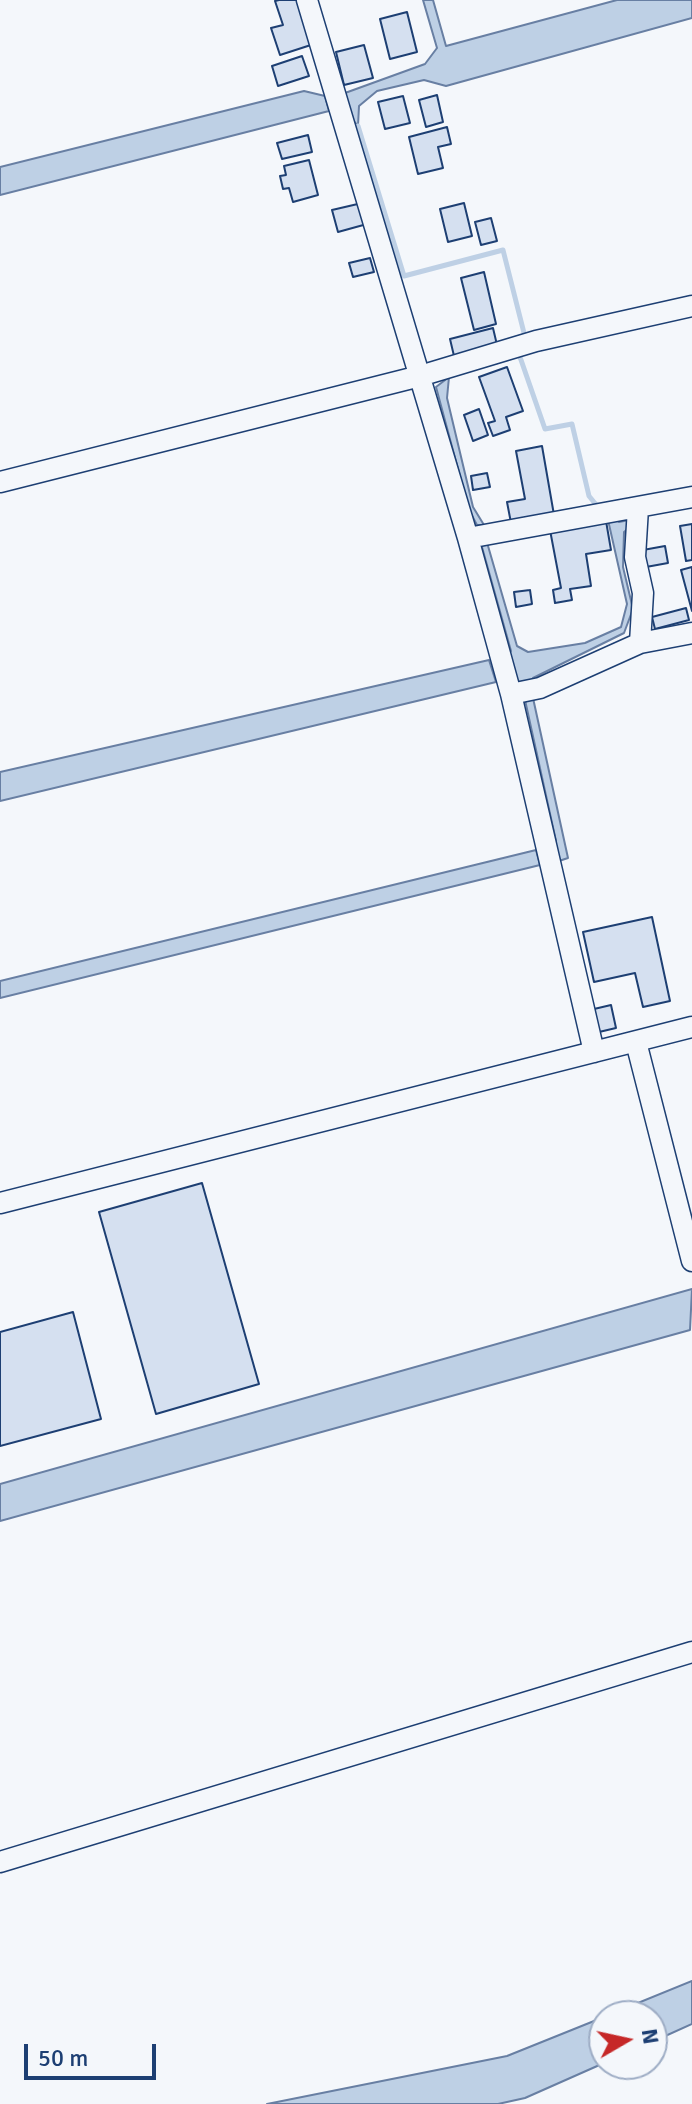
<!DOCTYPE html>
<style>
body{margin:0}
#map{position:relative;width:692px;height:2104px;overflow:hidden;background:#f4f7fb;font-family:Signika,sans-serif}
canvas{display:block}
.north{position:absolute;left:588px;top:2000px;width:80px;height:80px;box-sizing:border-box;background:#f4f7fb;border:2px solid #9eadc5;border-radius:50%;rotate:81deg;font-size:22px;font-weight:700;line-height:32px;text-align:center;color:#1d3f73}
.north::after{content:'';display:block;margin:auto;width:28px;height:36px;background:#c62828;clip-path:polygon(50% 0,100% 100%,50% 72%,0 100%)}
.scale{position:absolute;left:24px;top:2044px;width:132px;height:36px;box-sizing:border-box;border:4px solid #1d3f73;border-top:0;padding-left:10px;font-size:24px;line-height:28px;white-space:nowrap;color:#1d3f73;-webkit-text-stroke:6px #f4f7fb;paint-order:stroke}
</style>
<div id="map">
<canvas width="692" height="2104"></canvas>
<div class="north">N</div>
<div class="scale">50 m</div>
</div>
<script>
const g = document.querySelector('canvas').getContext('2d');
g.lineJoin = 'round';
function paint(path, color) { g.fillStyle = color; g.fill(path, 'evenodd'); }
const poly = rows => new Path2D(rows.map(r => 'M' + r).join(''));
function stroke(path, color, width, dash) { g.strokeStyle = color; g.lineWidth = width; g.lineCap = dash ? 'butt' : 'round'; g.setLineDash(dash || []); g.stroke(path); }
const water = poly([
 [423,0,433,0,446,46,617,0,692,0,692,18,446,86,424,80,377,91,359,106,358,126,349,116,345,93,425,64,437,48,423,0],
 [304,91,325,96,329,111,0,195,0,167,304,91],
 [449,377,447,398,473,507,484,525,477,525,469,510,436,387,449,377],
 [615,519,619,522,634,519,634,524,624,532,623,567,633,609,624,633,533,678,530,683,520,684,513,678,507,657,511,651,480,540,486,539,517,646,528,652,585,643,621,627,627,604,608,520,615,519],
 [489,660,496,682,0,801,0,772,489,660],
 [533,698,568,858,556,862,551,846,556,841,525,700,533,698],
 [536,850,540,865,0,998,0,981,536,850],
 [692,1289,690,1330,0,1521,0,1484,692,1289],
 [692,1981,692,2024,652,2042,652,2016,606,2016,692,1981],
 [604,2017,604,2063,525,2098,498,2104,267,2104,507,2056,604,2017]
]);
const stream = poly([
 [358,126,404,276,503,250,524,333],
 [520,357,545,429,572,424,589,496,598,507]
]);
const building = poly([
 [279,0,300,0,314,44,280,55,271,28,283,25,275,1,279,0],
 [407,12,417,52,390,59,380,19,407,12],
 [364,45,373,78,344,85,336,52,364,45],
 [302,56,309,76,278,86,272,66,302,56],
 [437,95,443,122,426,127,419,100,437,95],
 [403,96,410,123,385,129,378,102,403,96],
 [447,127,451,144,438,147,443,168,418,174,409,137,447,127],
 [308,135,312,152,282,159,277,143,308,135],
 [309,160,318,195,293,202,289,188,283,189,280,176,286,175,284,166,309,160],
 [362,203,367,224,338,232,332,210,362,203],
 [464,203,472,236,448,242,440,209,464,203],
 [491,218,497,241,481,245,475,222,491,218],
 [370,258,374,272,353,277,349,263,370,258],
 [484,272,496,324,474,330,461,278,484,272],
 [493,328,497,345,454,356,450,339,493,328],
 [507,367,523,411,506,417,510,430,493,436,488,423,495,421,479,377,507,367],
 [479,409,488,435,473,441,464,415,479,409],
 [542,446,554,515,511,523,507,502,525,499,516,451,542,446],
 [487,473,490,487,473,490,471,476,487,473],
 [606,521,611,550,586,554,591,586,570,589,572,600,555,603,553,590,561,588,550,530,606,521],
 [692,524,692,560,686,561,680,526,692,524],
 [665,546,668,563,646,567,643,550,665,546],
 [692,567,692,611,681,570,692,567],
 [530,590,532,604,516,607,514,592,530,590],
 [686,608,689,620,655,629,652,617,686,608],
 [652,917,670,1001,643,1007,635,973,594,982,583,932,652,917],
 [611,1005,616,1028,599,1032,594,1009,611,1005],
 [202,1183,259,1384,156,1414,99,1212,202,1183],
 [73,1312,101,1419,0,1446,0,1332,73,1312]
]);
const minor = poly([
 [307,0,468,538,511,694,594,1052],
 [0,482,420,376,536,341,692,306],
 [638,508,635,557,643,593,640,643],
 [468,538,692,497],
 [511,694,540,688,640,643,692,633],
 [636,1042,692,1261],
 [0,1203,692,1027],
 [0,1862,692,1652]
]);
paint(water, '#bed0e5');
stroke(water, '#687fa3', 2);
stroke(stream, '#bed0e5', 5);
paint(building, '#d5e0f0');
stroke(building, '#1d3f73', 2);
stroke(minor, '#1d3f73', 23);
stroke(minor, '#f4f7fb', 20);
</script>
